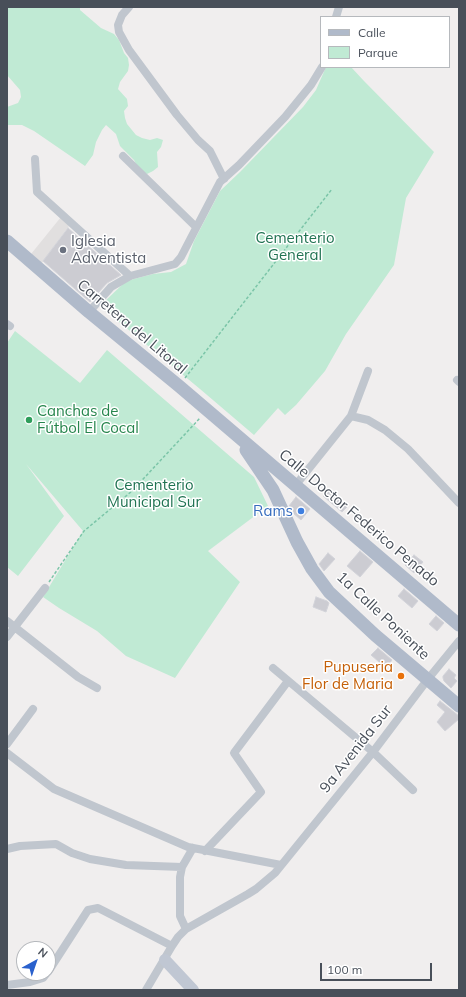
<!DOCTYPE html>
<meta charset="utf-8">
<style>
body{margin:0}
#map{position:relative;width:466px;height:997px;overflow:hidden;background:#f0eeee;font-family:Mulish,sans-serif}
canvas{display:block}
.frame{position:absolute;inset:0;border:8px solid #484f59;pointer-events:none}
.legend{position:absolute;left:320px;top:16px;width:130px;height:52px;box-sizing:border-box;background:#fff;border:1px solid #b6b9bd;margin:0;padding:5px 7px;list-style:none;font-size:12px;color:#484f59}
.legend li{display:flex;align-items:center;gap:8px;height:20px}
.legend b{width:20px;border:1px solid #b6b9bd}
.north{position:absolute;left:16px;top:941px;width:40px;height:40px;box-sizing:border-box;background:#fff;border:1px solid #b6b9bd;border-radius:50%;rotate:40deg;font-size:11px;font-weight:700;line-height:16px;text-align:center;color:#484f59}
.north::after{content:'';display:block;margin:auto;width:14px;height:18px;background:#2a61cd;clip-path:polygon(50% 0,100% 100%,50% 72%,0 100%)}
.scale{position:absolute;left:320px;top:963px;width:112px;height:18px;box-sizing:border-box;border:2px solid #484f59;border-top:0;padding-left:5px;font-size:12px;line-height:14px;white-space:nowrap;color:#484f59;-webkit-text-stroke:3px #fff;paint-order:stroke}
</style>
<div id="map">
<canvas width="466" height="997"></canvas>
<div class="frame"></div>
<ul class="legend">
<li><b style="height:5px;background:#b0baca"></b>Calle</li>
<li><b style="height:11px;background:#c0ead4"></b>Parque</li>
</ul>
<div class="north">N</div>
<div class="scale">100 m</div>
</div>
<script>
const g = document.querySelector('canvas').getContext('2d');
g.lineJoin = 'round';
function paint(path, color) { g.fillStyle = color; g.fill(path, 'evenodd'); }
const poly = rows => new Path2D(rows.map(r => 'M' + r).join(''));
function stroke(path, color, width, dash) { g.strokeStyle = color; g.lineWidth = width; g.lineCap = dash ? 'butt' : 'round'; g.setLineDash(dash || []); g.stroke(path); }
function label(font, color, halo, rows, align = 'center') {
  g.font = font + ' Mulish,sans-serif'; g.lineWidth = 3; g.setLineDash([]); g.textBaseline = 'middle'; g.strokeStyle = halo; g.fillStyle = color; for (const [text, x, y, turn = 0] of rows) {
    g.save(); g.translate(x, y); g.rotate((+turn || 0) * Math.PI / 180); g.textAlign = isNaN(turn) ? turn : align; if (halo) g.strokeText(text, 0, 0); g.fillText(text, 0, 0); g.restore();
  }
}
const education = poly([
 [61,217,69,226,42,263,31,254]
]);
const green = poly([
 [7,7,80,7,80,10,101,28,114,34,119,40,124,53,128,58,129,65,128,71,120,82,118,89,127,99,128,106,124,111,125,118,127,124,136,135,142,138,150,140,157,138,163,140,161,147,157,152,158,167,153,171,147,174,141,171,137,166,134,160,120,146,116,134,106,125,102,130,96,142,93,155,85,166,34,131,22,125,7,125,7,107,18,103,21,97,20,90,7,75],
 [326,67,351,67,364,81,434,152,406,198,394,265,346,334,325,371,296,405,285,415,278,408,254,435,200,389,100,306,126,281,153,274,171,272,186,264,194,241,220,191,240,172,303,107,316,90],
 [15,331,80,383,107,350,254,477,268,506,208,551,240,582,175,678,126,656,97,631,59,608,43,597,83,531,26,464,64,516,18,576,7,567,7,343]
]);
const building = poly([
 [68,228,121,275,107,283,90,302,43,261,68,228],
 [328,490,348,506,342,512,323,496,328,490],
 [296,497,310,509,301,520,293,513,289,506,296,497],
 [360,551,373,562,360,577,347,566,360,551],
 [328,553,335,559,324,571,319,564,328,553],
 [414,555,423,562,414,573,405,565,414,555],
 [404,589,418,601,412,608,398,596,404,589],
 [316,597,327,601,329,603,326,612,313,607,316,597],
 [436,616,444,623,437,631,429,624,436,616],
 [378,648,392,660,386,668,371,655,378,648],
 [449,669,456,675,454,678,457,681,451,688,444,681,443,678,443,676,449,669],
 [440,701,459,716,459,719,445,731,437,722,445,712,437,705,440,701]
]);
const path = poly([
 [185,378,332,189],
 [49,582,84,531,132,491,200,418]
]);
const street = poly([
 [129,7,122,15,118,25,119,32,129,50,177,115,198,140,210,151,224,179],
 [336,17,339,7],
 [123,156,196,227],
 [35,159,37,192,130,276],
 [89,312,111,287,130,276,175,264,181,257,220,182,239,165,285,117,311,85,322,67],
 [7,324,10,326],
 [457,380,459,382],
 [351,416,368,420,385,430,408,449,459,503],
 [295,486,351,416,368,371],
 [7,621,78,677,97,688],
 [7,637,45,588],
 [273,668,373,752,413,790],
 [7,744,33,709],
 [7,753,54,789,188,847,281,865],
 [7,849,20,846,56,844,72,853,90,859,126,865,182,867],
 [205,851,261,792,234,753,288,681],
 [186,929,180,916,180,877,182,867,193,848],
 [48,972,88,910,98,908,104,911,172,946],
 [7,985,30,982,43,978,47,973],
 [146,990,172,946,178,937,186,929,248,894,256,889,275,873,373,752,428,679,459,641]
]);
const secondary = poly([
 [165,960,193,990]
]);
const primary = poly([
 [7,241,89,312,179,386,459,625],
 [246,450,273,490,297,542,312,569,329,592,375,635,459,706]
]);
const markers = [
 [63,250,4,"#6b7280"],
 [29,420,4,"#2e9e5b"],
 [301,511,4,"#3f7fe0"],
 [401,676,4,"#e8710a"]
];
const parkNames = [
 ["Cementerio",295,238],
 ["General",295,255],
 ["Cementerio",154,485],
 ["Municipal Sur",154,502]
];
const worshipNames = [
 ["Iglesia",71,241],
 ["Adventista",71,258]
];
const streetNames = [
 ["Carretera del Litoral",132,327,40],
 ["Calle Doctor Federico Penado",359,518,40],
 ["1a Calle Poniente",383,616,43],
 ["9a Avenida Sur",356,749,-52]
];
const leisureNames = [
 ["Canchas de",37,411],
 ["Fútbol El Cocal",37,428]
];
const shopNames = [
 ["Rams",293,511]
];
const foodNames = [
 ["Pupuseria",393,667],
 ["Flor de Maria",393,684]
];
paint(education, '#e1dfdf');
paint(green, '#c0ead4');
paint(building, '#ccccd2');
stroke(building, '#d2d3d9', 1);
stroke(path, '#7bc5a8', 1.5, [3, 2]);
stroke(street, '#c0c6ce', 8);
stroke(secondary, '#c0c7d3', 12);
stroke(primary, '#b0baca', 13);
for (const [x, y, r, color] of markers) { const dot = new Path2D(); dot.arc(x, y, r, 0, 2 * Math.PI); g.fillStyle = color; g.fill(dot); stroke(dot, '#fff', 1.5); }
label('15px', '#207352', '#fff', parkNames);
label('15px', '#5b616d', '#fff', worshipNames, 'left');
label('15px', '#484f59', '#fff', streetNames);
label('15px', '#27864d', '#fff', leisureNames, 'left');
label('15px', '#366cbe', '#fff', shopNames, 'right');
label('15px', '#c56008', '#fff', foodNames, 'right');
</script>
